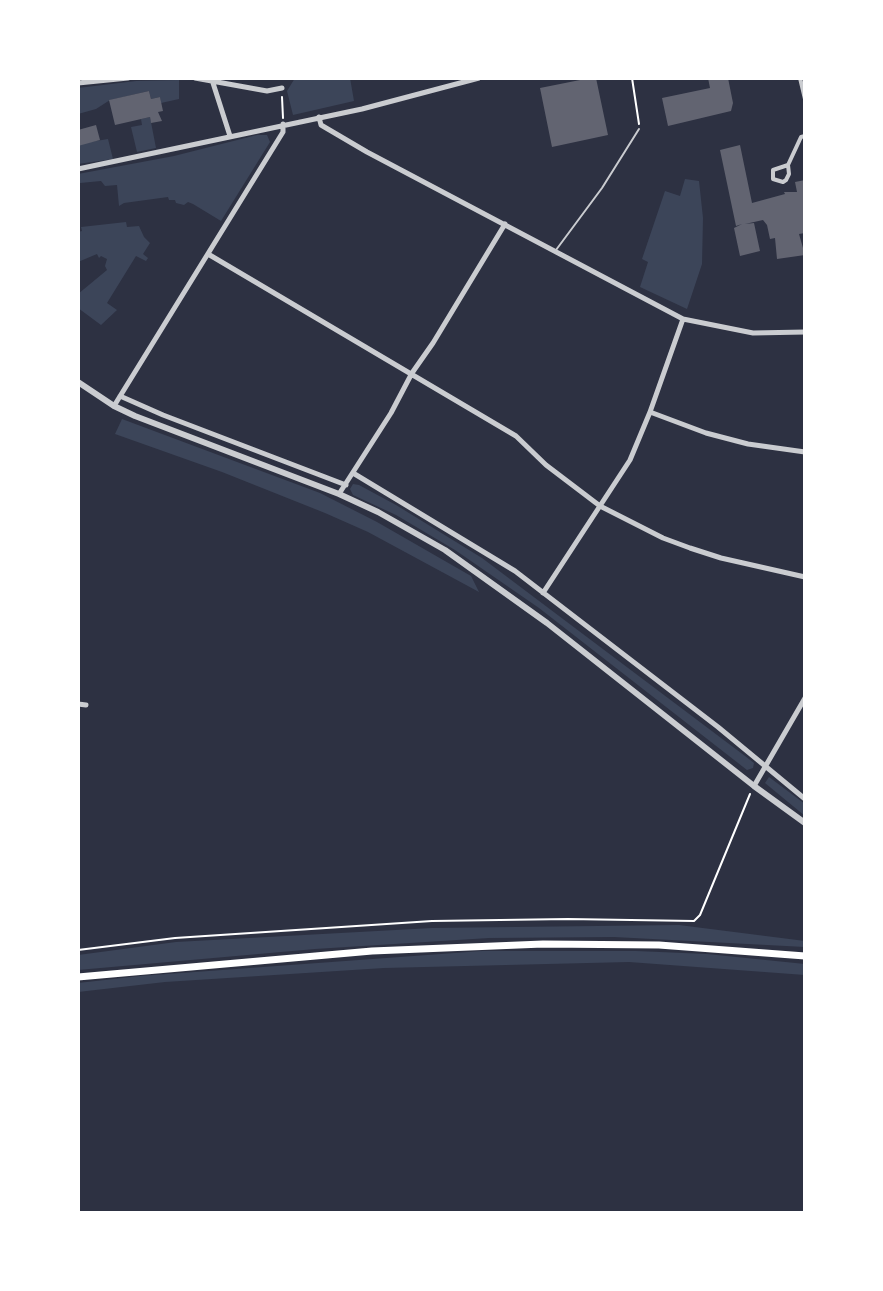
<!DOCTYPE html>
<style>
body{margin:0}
#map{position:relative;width:883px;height:1291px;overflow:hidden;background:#2d3142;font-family:"Sofia Sans Condensed",sans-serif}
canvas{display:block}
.frame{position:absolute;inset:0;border:80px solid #fff;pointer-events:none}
</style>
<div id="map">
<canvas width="883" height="1291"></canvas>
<div class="frame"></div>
</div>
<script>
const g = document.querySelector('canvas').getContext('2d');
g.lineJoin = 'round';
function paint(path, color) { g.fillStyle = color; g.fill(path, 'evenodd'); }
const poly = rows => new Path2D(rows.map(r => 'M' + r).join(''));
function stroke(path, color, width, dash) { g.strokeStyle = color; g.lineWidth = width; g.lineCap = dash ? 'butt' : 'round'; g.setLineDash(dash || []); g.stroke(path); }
const green = poly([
 [295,78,350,78,354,101,293,115,287,91],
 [179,80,179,99,161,103,160,97,151,99,149,91,110,100,96,109,78,114,78,88,136,81],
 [150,117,156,148,137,152,131,127,142,125,141,119],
 [257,135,267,135,270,142,221,221,193,204,188,202,184,205,176,203,175,200,169,200,168,197,124,203,119,206,117,185,105,186,101,181,80,183,78,190,78,174,174,156],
 [108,139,113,159,78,164,78,144],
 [685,179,699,181,703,218,702,264,687,309,640,287,648,262,642,259,665,191,680,196],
 [126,222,127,227,139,226,144,237,150,243,143,254,148,258,146,261,136,256,107,303,117,310,101,325,78,308,78,294,107,270,105,266,107,259,101,256,99,258,97,254,78,262,78,232,82,231,81,227],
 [122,419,320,493,377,522,471,576,479,592,368,532,325,513,222,472,115,434],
 [353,484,359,485,396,505,482,558,745,756,754,763,753,768,747,770,539,608,455,550,396,515,353,495,350,489],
 [769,777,805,804,805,816,765,783],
 [679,925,805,941,805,947,614,937,489,938,315,949,78,970,78,955,176,942,432,928],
 [482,951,636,951,707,954,805,964,805,975,629,962,384,968,165,982,78,992,78,983,140,976]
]);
const building = poly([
 [590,78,596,78,608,135,552,147,540,88],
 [708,78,728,78,733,103,731,111,668,126,662,98,710,88],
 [149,91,151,99,160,97,163,111,158,112,162,121,151,123,150,117,115,125,109,100],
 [96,125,100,140,78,146,78,130],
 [740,145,752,203,785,194,784,192,797,192,795,182,805,180,805,233,799,234,805,255,777,259,775,238,770,239,767,225,763,220,745,224,754,223,760,251,740,256,734,228,742,224,736,226,720,150]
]);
const path = poly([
 [632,78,639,124],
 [282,97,283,118],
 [78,950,175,938,432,921,568,919,694,921,700,915,750,794]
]);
const service = poly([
 [556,250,602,188,639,129]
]);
const pedestrian = poly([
 [800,78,805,99],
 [788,165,773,170,773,179,783,182,786,180,789,174,788,165,801,137,805,136]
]);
const minor = poly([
 [195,78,267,91,282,88],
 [78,83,128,78],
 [213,83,230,136],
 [319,117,321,125,367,152,683,319,753,333,805,332],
 [78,169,362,109,479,78],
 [208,254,516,436,546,465,600,506,663,538,690,548,721,558,805,577],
 [120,396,163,415,346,485],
 [114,406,283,132,283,124],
 [650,412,706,433,748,444,805,452],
 [353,473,515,571,718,727,805,799],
 [339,494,391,413,412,373,433,343,505,224],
 [543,593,630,460,650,412,683,319],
 [78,704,86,705],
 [754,786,805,698]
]);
const tertiary = poly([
 [78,382,114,406,135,416,339,494,378,512,445,550,547,623,754,786,805,823]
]);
const secondary = poly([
 [78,977,372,951,543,944,659,945,805,956]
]);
paint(green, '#3c4559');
paint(building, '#626471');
stroke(path, '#fff', 2);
stroke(service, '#caccd0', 2);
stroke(pedestrian, '#caccd0', 4);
stroke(minor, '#caccd0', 5);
stroke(tertiary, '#caccd0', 6);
stroke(secondary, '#fff', 7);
</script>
